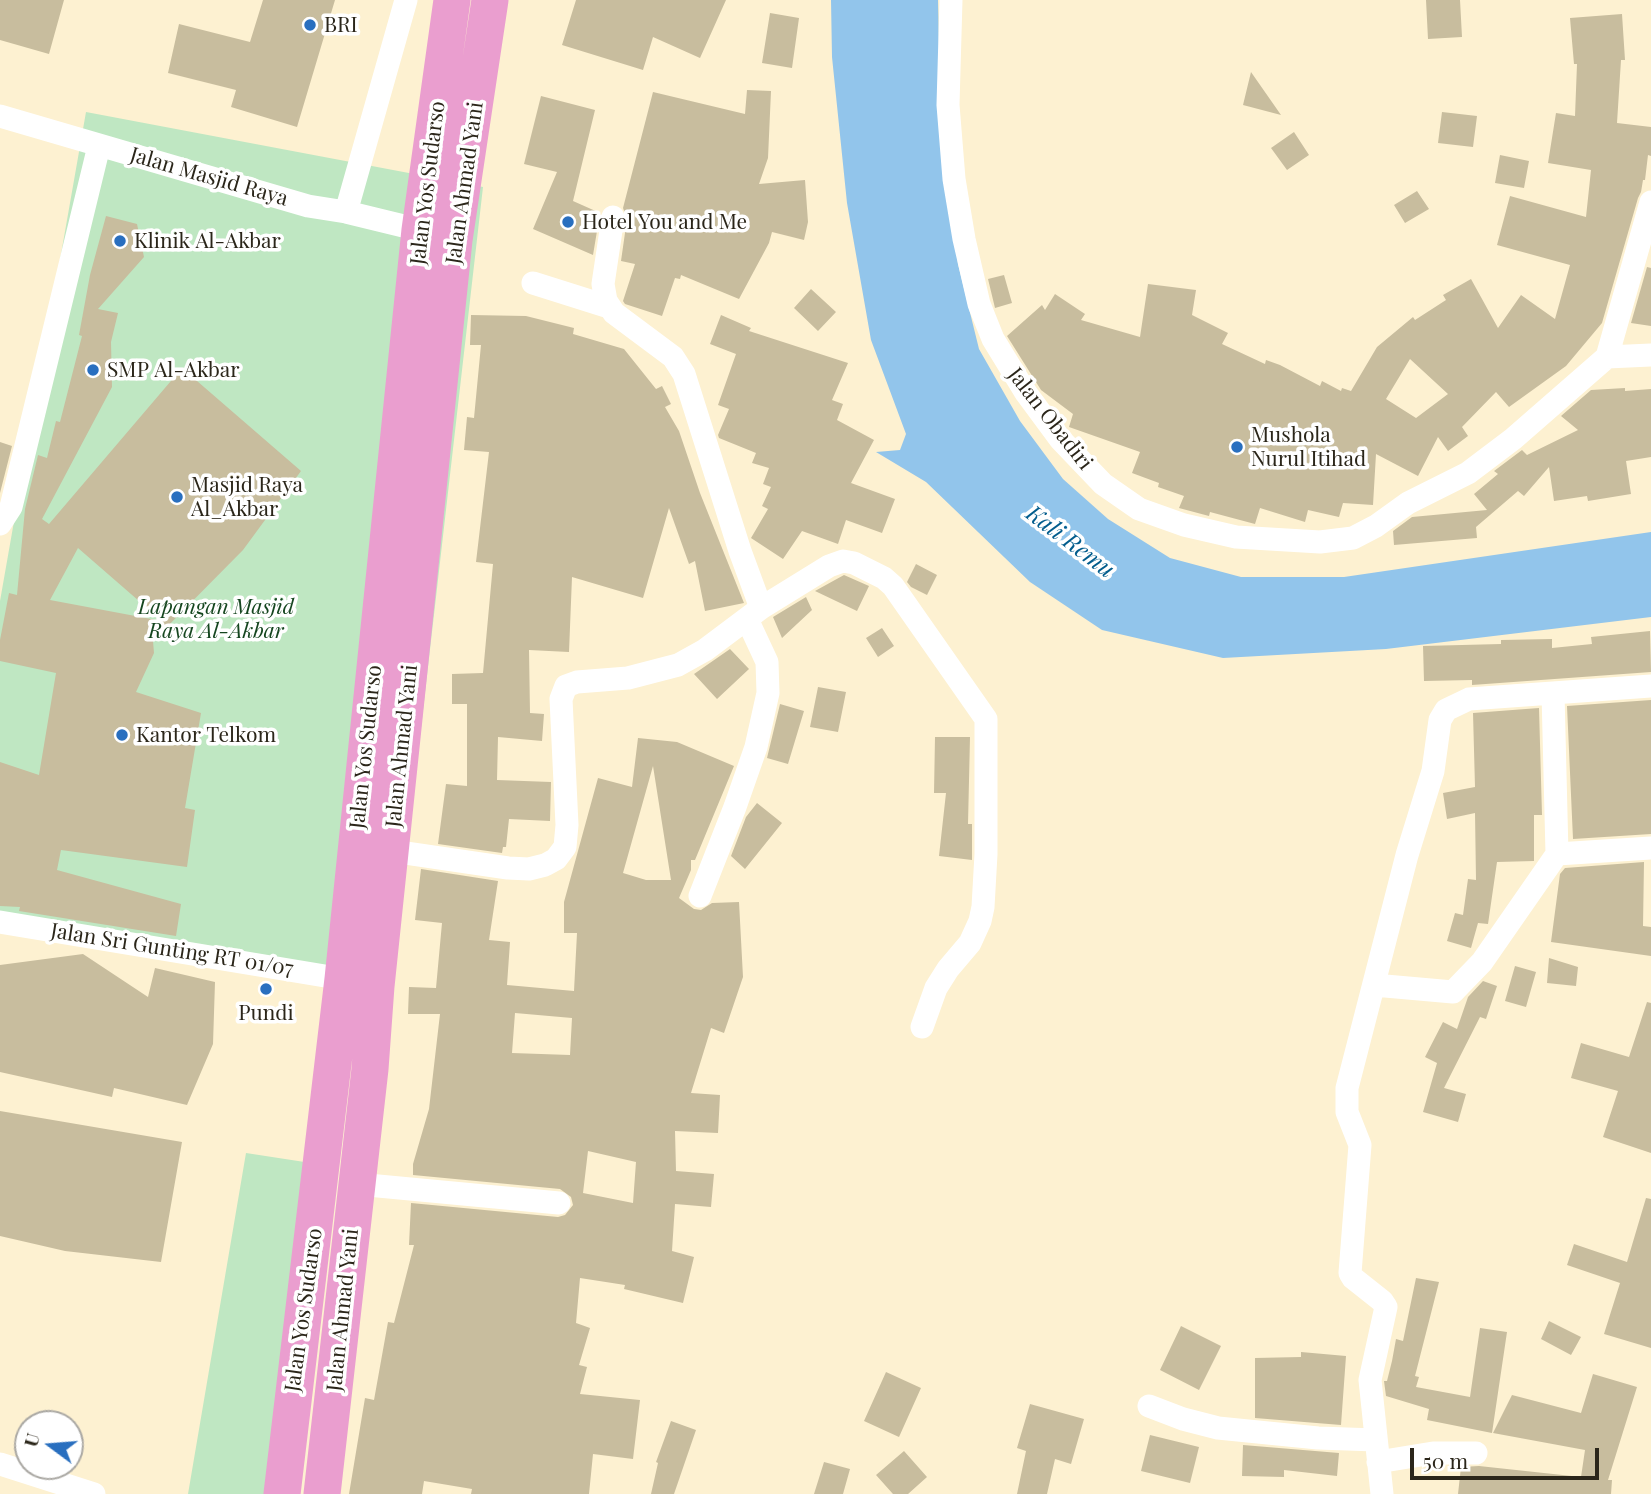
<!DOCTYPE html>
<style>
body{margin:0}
#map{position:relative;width:1651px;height:1494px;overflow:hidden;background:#fdf1d1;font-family:"Playfair Display",serif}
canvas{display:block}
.north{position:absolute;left:14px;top:1410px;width:70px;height:70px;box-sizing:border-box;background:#fff;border:2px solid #aaa8a3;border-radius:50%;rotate:286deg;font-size:19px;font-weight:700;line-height:28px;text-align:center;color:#2b261a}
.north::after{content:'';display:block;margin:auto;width:24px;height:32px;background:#296fbf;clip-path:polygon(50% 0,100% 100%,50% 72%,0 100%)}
.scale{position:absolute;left:1410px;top:1448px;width:189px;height:32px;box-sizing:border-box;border:4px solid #2b261a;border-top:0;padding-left:9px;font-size:21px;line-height:24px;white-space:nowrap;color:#2b261a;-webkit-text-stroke:5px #fff;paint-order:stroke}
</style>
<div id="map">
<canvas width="1651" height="1494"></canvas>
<div class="north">U</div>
<div class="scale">50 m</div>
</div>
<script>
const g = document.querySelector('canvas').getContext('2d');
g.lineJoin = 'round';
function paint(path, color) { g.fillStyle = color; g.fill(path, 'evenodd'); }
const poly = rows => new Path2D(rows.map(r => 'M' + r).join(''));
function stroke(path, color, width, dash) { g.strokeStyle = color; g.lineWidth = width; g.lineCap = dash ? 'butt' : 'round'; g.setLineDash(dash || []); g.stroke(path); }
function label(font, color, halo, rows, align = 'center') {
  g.font = font + ' "Playfair Display",serif'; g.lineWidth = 7; g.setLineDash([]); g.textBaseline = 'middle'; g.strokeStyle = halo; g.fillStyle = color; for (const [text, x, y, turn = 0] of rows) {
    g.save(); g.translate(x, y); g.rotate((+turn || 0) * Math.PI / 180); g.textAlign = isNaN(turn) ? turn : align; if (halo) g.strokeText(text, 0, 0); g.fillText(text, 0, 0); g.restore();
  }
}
const green = poly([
 [86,112,483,187,392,981,0,929,0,601],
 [246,1153,337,1167,299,1494,188,1494]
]);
const water = poly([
 [831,0,938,0,940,99,958,264,979,349,1020,421,1063,479,1108,519,1170,558,1241,577,1344,577,1651,532,1651,617,1386,649,1223,658,1102,630,1030,582,926,482,876,452,900,450,906,434,871,340,847,203,832,57]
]);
const building = poly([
 [0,0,64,0,49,54,0,40],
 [263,0,335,0,297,127,231,107,236,90,168,73,179,24,250,42],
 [576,0,726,0,700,58,653,37,643,70,562,45],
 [1426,0,1460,0,1462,37,1428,39],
 [770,13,799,18,792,68,762,63],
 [1622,14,1625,60,1621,60,1617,123,1651,127,1651,156,1648,155,1645,180,1643,180,1641,192,1638,198,1602,323,1566,366,1509,407,1496,392,1462,427,1468,436,1448,451,1438,437,1418,476,1376,454,1373,505,1343,503,1339,517,1308,510,1305,522,1260,508,1255,524,1210,512,1209,516,1179,508,1184,496,1158,487,1159,483,1132,473,1140,452,1069,427,1073,414,1041,390,1007,336,1042,305,1045,310,1055,294,1085,314,1081,320,1140,337,1148,284,1196,290,1192,315,1228,333,1222,344,1265,364,1266,360,1280,365,1320,386,1322,381,1341,391,1342,388,1351,391,1377,347,1413,317,1415,320,1446,300,1443,295,1471,279,1498,328,1521,295,1555,319,1570,265,1497,245,1510,196,1586,217,1591,170,1548,163,1556,113,1575,116,1577,64,1574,64,1570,18],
 [1410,359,1448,394,1416,418,1386,399],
 [1251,72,1281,115,1243,105],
 [747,90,771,91,768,158,759,184,805,180,808,222,804,240,772,232,769,243,739,299,681,275,680,279,675,278,662,316,625,304,623,301,635,264,621,261,627,219,623,208,653,92,745,114],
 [541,96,595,110,573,201,600,213,593,255,533,229,557,172,524,164],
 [1442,112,1477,116,1473,147,1438,143],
 [1294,132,1309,155,1287,170,1271,148],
 [1500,155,1529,161,1524,188,1495,183],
 [1417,191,1429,209,1405,223,1394,205],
 [106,216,137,224,144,257,98,309,118,313,111,342,112,387,42,519,49,524,182,368,301,471,243,550,153,641,154,653,136,692,201,713,185,808,195,810,187,867,61,850,57,870,181,904,176,936,19,911,20,907,0,906,0,762,39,775,56,673,0,661,0,640,9,593,17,595,25,509,38,455,47,458,56,421,60,422,82,336,79,335,90,275],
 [78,548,162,621,50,600],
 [1647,267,1651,268,1651,326,1631,323],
 [1004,275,1012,303,995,308,988,279],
 [811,289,836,312,818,331,794,308],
 [471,315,526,316,574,328,573,334,624,349,656,389,662,386,671,404,665,407,679,431,700,493,744,603,705,611,695,561,689,564,669,508,643,598,572,577,569,652,529,650,530,713,544,714,542,741,498,737,497,780,551,782,550,821,509,819,506,847,503,847,502,853,438,844,446,784,467,786,467,704,452,704,452,674,483,673,493,564,476,562,489,452,464,450,467,417,474,418,481,345,470,345],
 [721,315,751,328,749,331,848,363,832,400,843,404,837,420,874,440,851,483,895,499,882,533,846,520,838,544,802,531,783,559,751,538,768,509,762,506,771,487,763,484,769,468,752,463,756,453,719,438,718,435,729,409,718,405,736,354,710,344],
 [1625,388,1625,391,1651,389,1651,457,1626,461,1631,494,1588,501,1587,496,1554,501,1549,467,1524,496,1518,491,1476,527,1477,538,1394,545,1393,531,1412,517,1487,510,1474,494,1498,474,1494,471,1522,450,1527,455,1578,430,1561,416,1591,390],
 [0,442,12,446,0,493],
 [916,564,937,575,927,595,911,587,907,582],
 [844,575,869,586,857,611,815,591],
 [806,597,812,610,782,638,773,617],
 [882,628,894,646,878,657,866,638],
 [1650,631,1651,672,1472,685,1472,680,1424,681,1423,646,1501,644,1501,640,1552,639,1552,648,1592,644,1591,637],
 [730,649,749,669,717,699,694,674],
 [818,687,846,692,838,732,810,727],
 [1651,700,1651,834,1573,839,1567,706],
 [780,704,804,711,788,764,767,758],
 [1539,708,1542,815,1534,815,1534,861,1497,862,1488,924,1478,923,1471,948,1447,941,1455,913,1463,915,1468,879,1476,880,1475,813,1447,819,1443,793,1475,787,1473,713],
 [935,737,970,737,968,824,972,824,972,860,939,856,946,793,934,793],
 [638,738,677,742,734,766,695,860,691,860,691,870,679,898,694,909,701,910,712,903,739,902,743,977,724,1033,711,1028,691,1093,720,1095,718,1133,675,1131,676,1171,714,1174,711,1207,675,1204,672,1251,694,1257,683,1303,624,1289,625,1285,580,1278,576,1323,590,1328,579,1365,587,1367,580,1394,640,1400,633,1459,593,1454,589,1494,471,1494,472,1489,424,1481,422,1494,349,1494,365,1398,374,1400,388,1322,394,1323,414,1245,409,1245,411,1203,558,1217,565,1215,573,1205,571,1197,560,1189,413,1175,413,1164,429,1109,440,1014,408,1014,409,987,436,988,442,923,415,920,421,869,498,881,489,940,510,942,507,985,574,991,577,933,564,933,564,902,598,778,632,787],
 [653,766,671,880,646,880,623,873],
 [515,1013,572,1018,570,1055,512,1053],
 [588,1151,636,1162,633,1203,583,1193],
 [757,803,782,823,745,869,731,856,746,817],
 [1644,862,1643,926,1651,927,1651,956,1551,942,1560,874,1565,868],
 [83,954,148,997,155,968,215,982,213,1044,187,1105,114,1088,112,1097,0,1072,0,965],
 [1549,958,1578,967,1576,986,1547,983],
 [1515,966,1536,972,1526,1007,1505,1001],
 [1483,981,1497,986,1486,1019,1480,1017,1444,1088,1466,1094,1458,1122,1423,1112,1437,1063,1425,1057,1443,1022,1457,1029,1468,997],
 [1647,1002,1651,1003,1651,1153,1603,1137,1618,1091,1571,1078,1581,1043,1629,1057],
 [0,1111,182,1142,161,1262,65,1251,0,1236],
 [1646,1198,1651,1199,1651,1348,1604,1334,1620,1283,1567,1265,1574,1244,1627,1262],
 [1416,1278,1439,1282,1415,1376,1419,1377,1416,1387,1470,1397,1480,1328,1507,1332,1492,1433,1427,1420,1429,1409,1386,1396,1384,1381,1387,1381,1392,1361,1396,1339,1403,1341],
 [1549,1321,1581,1337,1571,1355,1541,1339],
 [1181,1326,1221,1346,1199,1390,1160,1370],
 [1301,1352,1346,1356,1341,1425,1255,1418,1255,1358,1301,1357],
 [886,1372,921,1388,899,1437,864,1421],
 [1593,1374,1637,1387,1608,1480,1612,1480,1611,1494,1458,1494,1461,1467,1479,1466,1581,1477,1585,1450,1493,1433,1512,1395,1581,1413],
 [1030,1404,1084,1419,1071,1464,1055,1459,1047,1494,1017,1494,1026,1451,1017,1448],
 [671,1421,696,1430,674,1494,651,1494,658,1463,656,1462],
 [1150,1435,1199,1447,1190,1483,1141,1471],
 [1243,1445,1339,1453,1337,1476,1284,1470,1284,1477,1242,1476],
 [904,1451,927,1477,908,1494,893,1494,876,1475],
 [824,1462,850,1469,843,1494,814,1494]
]);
const minor = poly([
 [951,0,948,105,954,179,964,239,979,304,993,339,1026,393,1060,439,1103,484,1139,509,1184,525,1236,537,1320,542,1353,538,1376,526,1408,503,1468,473,1513,439,1607,357,1651,202],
 [0,116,308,206,346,212,420,230],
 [346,212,406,0],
 [613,217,603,284,606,301,614,313,673,357,684,374,740,551,761,608],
 [533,283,609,307],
 [1607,357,1651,355],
 [0,524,11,507,99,146],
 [392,851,508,868,529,869,545,865,556,859,565,847,567,825,561,699,566,686,577,682,628,678,678,665,705,650,761,608,829,566,843,561,854,563,884,578,893,586,986,719,986,854,983,907,980,921,970,943,948,969,936,988,922,1027],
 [1557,854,1651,848],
 [700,896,735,807,756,747,768,693,767,662,747,619],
 [0,922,343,979],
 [1374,985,1453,992,1482,962,1557,854,1553,693],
 [357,1184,559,1203],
 [1149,1406,1183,1419,1218,1428,1318,1438,1376,1440],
 [1378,1462,1433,1453,1476,1453],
 [0,1464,94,1494],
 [1382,1494,1370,1380,1386,1307,1382,1301,1353,1278,1350,1273,1360,1145,1347,1112,1347,1088,1407,855,1433,771,1440,720,1446,710,1469,699,1651,686]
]);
const trunk = poly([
 [282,1494,343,979,420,230,452,0],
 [322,1494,370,1069,376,986,454,240,490,0]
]);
const markers = [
 [310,25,7,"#296fbf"],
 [568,222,7,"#296fbf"],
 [120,241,7,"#296fbf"],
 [93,370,7,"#296fbf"],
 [1237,447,7,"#296fbf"],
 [177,497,7,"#296fbf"],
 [122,735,7,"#296fbf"],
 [266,989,7,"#296fbf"]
];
const poiNames = [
 ["BRI",324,25],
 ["Hotel You and Me",582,222],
 ["Klinik Al-Akbar",134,241],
 ["SMP Al-Akbar",107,370],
 ["Mushola",1251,435],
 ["Nurul Itihad",1251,459],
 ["Masjid Raya",191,485],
 ["Al_Akbar",191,509],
 ["Kantor Telkom",136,735],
 ["Pundi",266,1013,"center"]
];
const streetNames = [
 ["Jalan Masjid Raya",209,177,16],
 ["Jalan Yos Sudarso",428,183,-83],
 ["Jalan Ahmad Yani",465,183,-82],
 ["Jalan Obadiri",1050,419,52],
 ["Jalan Ahmad Yani",402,746,-84],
 ["Jalan Yos Sudarso",366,747,-84],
 ["Jalan Sri Gunting RT 01/07",172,950,9],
 ["Jalan Yos Sudarso",304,1310,-82],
 ["Jalan Ahmad Yani",343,1310,-84]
];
const parkNames = [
 ["Lapangan Masjid",216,607],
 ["Raya Al-Akbar",216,631]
];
const waterNames = [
 ["Kali Remu",1070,542,37]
];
paint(green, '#bfe7c2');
paint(water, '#92c5eb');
paint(building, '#c8bd9e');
stroke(minor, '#fff', 23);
stroke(trunk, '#ea9ecf', 37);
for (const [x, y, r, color] of markers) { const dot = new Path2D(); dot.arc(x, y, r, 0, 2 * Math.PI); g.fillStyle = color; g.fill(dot); stroke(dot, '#fff', 2.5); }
label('21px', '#2b261a', '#fff', poiNames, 'left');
label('21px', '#2b261a', '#fff', streetNames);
label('italic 21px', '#15461f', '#fff', parkNames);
label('italic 23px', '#035d8d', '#fff', waterNames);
</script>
